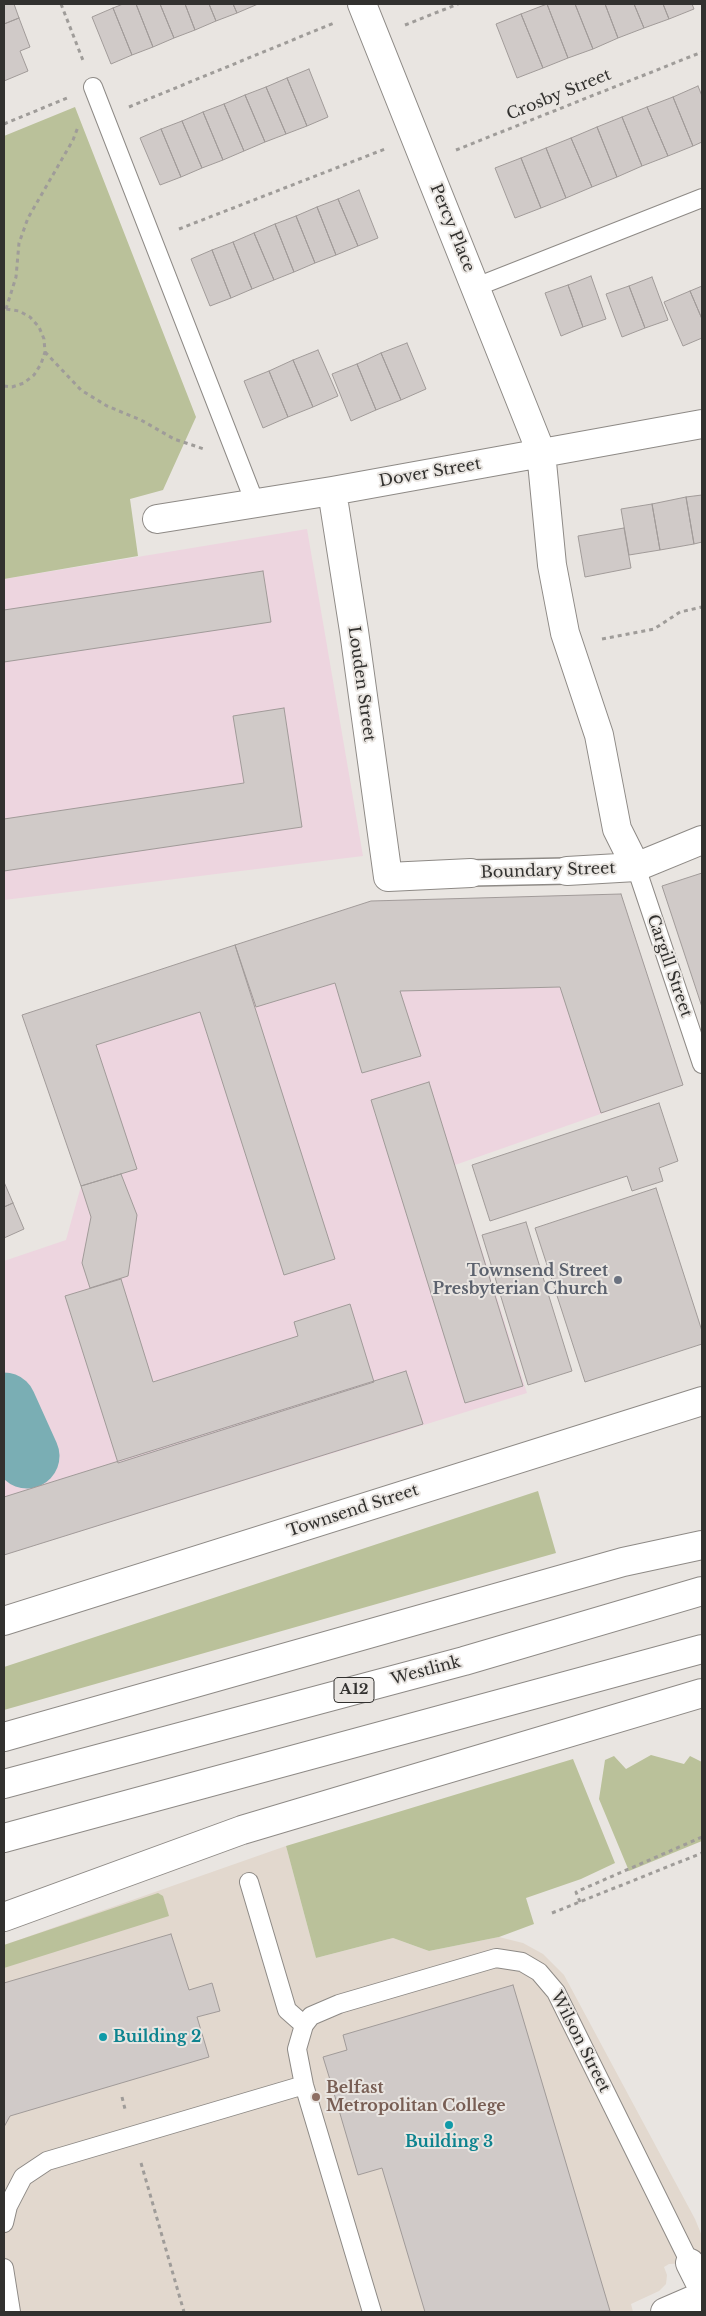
<!DOCTYPE html>
<style>
body{margin:0}
#map{position:relative;width:706px;height:2316px;overflow:hidden;background:#e9e5e1;font-family:"Libre Baskerville",serif}
canvas{display:block}
.frame{position:absolute;inset:0;border:5px solid #32312f;pointer-events:none}
</style>
<div id="map">
<canvas width="706" height="2316"></canvas>
<div class="frame"></div>
</div>
<script>
const g = document.querySelector('canvas').getContext('2d');
g.lineJoin = 'round';
function paint(path, color) { g.fillStyle = color; g.fill(path, 'evenodd'); }
const poly = rows => new Path2D(rows.map(r => 'M' + r).join(''));
function stroke(path, color, width, dash) { g.strokeStyle = color; g.lineWidth = width; g.lineCap = dash ? 'butt' : 'round'; g.setLineDash(dash || []); g.stroke(path); }
function label(font, color, halo, rows, align = 'center') {
  g.font = font + ' "Libre Baskerville",serif'; g.lineWidth = 4; g.setLineDash([]); g.textBaseline = 'middle'; g.strokeStyle = halo; g.fillStyle = color; for (const [text, x, y, turn = 0] of rows) {
    g.save(); g.translate(x, y); g.rotate((+turn || 0) * Math.PI / 180); g.textAlign = isNaN(turn) ? turn : align; if (halo) g.strokeText(text, 0, 0); g.fillText(text, 0, 0); g.restore();
  }
}
const industrial = poly([
 [307,529,363,856,4,900,4,579],
 [621,894,683,1085,455,1165,527,1393,4,1555,4,1261,66,1240,81,1186,22,1015,371,901]
]);
const built = poly([
 [286,1846,316,1958,393,1938,429,1951,499,1937,523,1943,543,1954,564,1975,695,2219,702,2236,702,2258,690,2263,669,2264,664,2267,667,2275,666,2284,659,2291,631,2304,633,2312,4,2312,4,1945]
]);
const green = poly([
 [75,107,196,417,163,490,130,499,138,556,4,579,4,136],
 [538,1491,556,1553,4,1710,4,1667],
 [651,1755,684,1764,690,1756,702,1762,702,1841,629,1871,599,1799,605,1760,614,1756,626,1769],
 [573,1759,615,1863,581,1879,526,1898,534,1924,499,1937,429,1951,393,1938,316,1958,286,1846],
 [158,1893,163,1896,169,1916,4,1968,4,1945]
]);
const river = poly([
 [4,1405,27,1456]
]);
const building = poly([
 [4,4,14,4,19,18,4,24,4,4],
 [123,4,136,4,153,47,132,55,113,8,123,4],
 [136,4,160,4,174,38,153,47,136,4],
 [160,4,185,4,195,30,174,38,160,4],
 [185,4,209,4,216,21,195,30,185,4],
 [209,4,233,4,237,13,216,21,209,4],
 [233,4,258,4,237,13,233,4],
 [547,4,568,58,543,68,521,14,547,4],
 [547,4,575,4,593,49,568,58,547,4],
 [575,4,605,4,618,38,593,49,575,4],
 [605,4,634,4,644,28,618,38,605,4],
 [634,4,663,4,669,19,644,28,634,4],
 [663,4,692,4,694,9,669,19,663,4],
 [113,8,132,55,111,64,92,17,113,8],
 [521,14,543,68,517,78,496,24,521,14],
 [19,18,30,47,20,51,28,71,4,81,4,24,19,18],
 [309,69,328,117,307,126,287,78,309,69],
 [287,78,307,126,286,134,266,87,287,78],
 [698,86,702,96,702,142,693,146,673,97,698,86],
 [266,87,286,134,265,142,245,95,266,87],
 [245,95,265,142,244,151,224,104,245,95],
 [673,97,693,146,668,156,647,107,673,97],
 [224,104,244,151,223,160,203,112,224,104],
 [647,107,668,156,642,166,622,117,647,107],
 [203,112,223,160,202,168,182,121,203,112],
 [622,117,642,166,617,177,597,127,622,117],
 [182,121,202,168,181,177,161,129,182,121],
 [597,127,617,177,592,187,571,138,597,127],
 [161,129,181,177,160,185,140,138,161,129],
 [571,138,592,187,566,198,546,148,571,138],
 [546,148,566,198,541,208,521,158,546,148],
 [521,158,541,208,515,218,495,168,521,158],
 [359,190,378,238,358,246,338,199,359,190],
 [338,199,358,246,336,255,317,207,338,199],
 [317,207,336,255,315,263,296,216,317,207],
 [296,216,315,263,294,272,275,224,296,216],
 [275,224,294,272,274,280,254,233,275,224],
 [254,233,274,280,252,289,233,242,254,233],
 [233,242,252,289,231,298,212,250,233,242],
 [212,250,231,298,210,306,191,259,212,250],
 [591,276,606,319,583,327,568,285,591,276],
 [652,277,668,320,645,328,629,286,652,277],
 [568,285,583,327,561,336,545,293,568,285],
 [629,286,645,328,622,337,606,294,629,286],
 [702,286,702,319,690,291,702,286],
 [690,291,702,319,702,338,683,346,664,302,690,291],
 [407,343,426,389,401,400,381,353,407,343],
 [318,350,338,396,313,407,293,360,318,350],
 [381,353,401,400,376,410,357,364,381,353],
 [293,360,313,407,288,417,269,371,293,360],
 [357,364,376,410,351,421,332,374,357,364],
 [269,371,288,417,263,428,244,381,269,371],
 [702,495,702,542,694,544,686,497,702,495],
 [686,497,694,544,660,550,652,504,686,497],
 [652,504,660,550,629,555,621,509,652,504],
 [624,528,631,568,585,577,578,536,624,528],
 [263,571,271,622,4,662,4,610,263,571],
 [284,708,302,827,4,871,4,819,244,783,233,716,284,708],
 [702,873,702,1007,662,886,702,873],
 [621,894,683,1085,601,1113,560,987,400,991,421,1056,362,1073,335,983,256,1007,235,945,371,901,621,894],
 [235,945,335,1259,284,1275,200,1012,96,1045,137,1169,81,1186,22,1015,235,945],
 [429,1082,523,1386,465,1403,371,1100,429,1082],
 [659,1103,678,1161,659,1168,663,1181,632,1191,627,1176,490,1221,472,1165,659,1103],
 [121,1174,137,1215,128,1276,90,1288,82,1263,91,1217,81,1186,121,1174],
 [4,1182,13,1203,4,1207,4,1182],
 [656,1188,702,1331,702,1344,585,1382,535,1228,656,1188],
 [13,1203,24,1229,4,1238,4,1207,13,1203],
 [526,1222,572,1371,528,1385,482,1235,526,1222],
 [121,1279,153,1382,298,1336,294,1322,350,1304,374,1382,118,1463,65,1296,121,1279],
 [406,1371,423,1424,4,1555,4,1497,406,1371],
 [171,1934,189,1990,212,1983,220,2011,197,2017,209,2057,10,2116,4,2127,4,1983,171,1934],
 [513,1985,610,2311,425,2312,382,2168,358,2175,331,2083,323,2057,347,2050,343,2035,513,1985]
]);
const path = poly([
 [61,4,84,63],
 [405,25,458,4],
 [129,107,334,23],
 [4,124,67,98],
 [456,150,702,52],
 [179,229,385,149],
 [6,309,16,277,19,243,28,218,73,140,78,127],
 [45,352,81,390,107,406,141,420,174,439,204,449],
 [4,386,12,387,24,383,34,375,41,364,45,352,44,339,39,327,30,317,19,311,6,309],
 [602,639,654,629,680,612,702,607],
 [580,1902,576,1892,702,1837],
 [552,1913,702,1853],
 [122,2097,125,2109],
 [141,2163,184,2312]
]);
const service = poly([
 [93,87,255,503],
 [476,287,702,198],
 [636,867,702,1064],
 [249,1882,287,2010,304,2025],
 [4,2223,8,2206,23,2177,47,2161,304,2085],
 [4,2268,11,2312],
 [372,2312,304,2085,297,2049,304,2025,311,2016,339,2004,496,1958,522,1962,539,1972,556,1992,690,2263]
]);
const pedestrian = poly([
 [471,873,567,871]
]);
const minor = poly([
 [362,4,541,452,552,565,565,633,599,735,617,829,636,867],
 [332,491,354,631,388,877,471,873],
 [157,519,332,491,702,424],
 [567,871,636,867,702,840],
 [4,1621,702,1401],
 [690,2263,702,2287],
 [665,2312,702,2296]
]);
const trunk = poly([
 [4,1737,623,1562,702,1545],
 [4,1784,464,1661,702,1591],
 [4,1838,702,1649],
 [4,1917,242,1830,702,1693]
]);
const markers = [
 [618,1280,5,"#6b7280"],
 [103,2037,5,"#0f9aa8"],
 [316,2097,5,"#8d6e63"],
 [449,2125,5,"#0f9aa8"]
];
const shields = [
 [354,1690,40]
];
const shieldNames = [
 ["A12",354,1690]
];
const streetNames = [
 ["Crosby Street",559,95,-22],
 ["Percy Place",452,228,68],
 ["Dover Street",430,473,-10],
 ["Louden Street",361,684,82],
 ["Boundary Street",548,871,-2],
 ["Cargill Street",669,966,71],
 ["Townsend Street",353,1511,-18],
 ["Westlink",426,1671,-15],
 ["Wilson Street",580,2042,63]
];
const worshipNames = [
 ["Townsend Street",608,1271],
 ["Presbyterian Church",608,1289]
];
const cultureNames = [
 ["Building 2",113,2037],
 ["Building 3",449,2142,"center"]
];
const educationNames = [
 ["Belfast",326,2088],
 ["Metropolitan College",326,2106]
];
paint(industrial, '#edd5df');
paint(built, '#e2d8ce');
paint(green, '#bac19a');
stroke(river, '#7aaeb4', 65);
paint(building, '#d0cac8');
stroke(building, '#a19b99', 1);
stroke(service, '#8e8a86', 20);
stroke(pedestrian, '#8e8a86', 28);
stroke(minor, '#8e8a86', 30);
stroke(trunk, '#8e8a86', 30);
stroke(path, '#9f9c99', 3, [4, 4]);
stroke(service, '#fff', 18);
stroke(pedestrian, '#fff', 25);
stroke(minor, '#fff', 28);
stroke(trunk, '#fff', 28);
for (const [x, y, r, color] of markers) { const dot = new Path2D(); dot.arc(x, y, r, 0, 2 * Math.PI); g.fillStyle = color; g.fill(dot); stroke(dot, '#e9e5e1', 2); }
for (const [x, y, w] of shields) { const box = new Path2D(); box.roundRect(x - w / 2, y - 12.5, w, 25, 4); g.fillStyle = '#e9e5e1'; g.fill(box); stroke(box, '#32312f', 1); }
label('bold 15px', '#32312f', null, shieldNames);
label('16px', '#32312f', '#e9e5e1', streetNames);
label('bold 16px', '#5b616d', '#e9e5e1', worshipNames, 'right');
label('bold 16px', '#0d838f', '#e9e5e1', cultureNames, 'left');
label('bold 16px', '#785e54', '#e9e5e1', educationNames, 'left');
</script>
